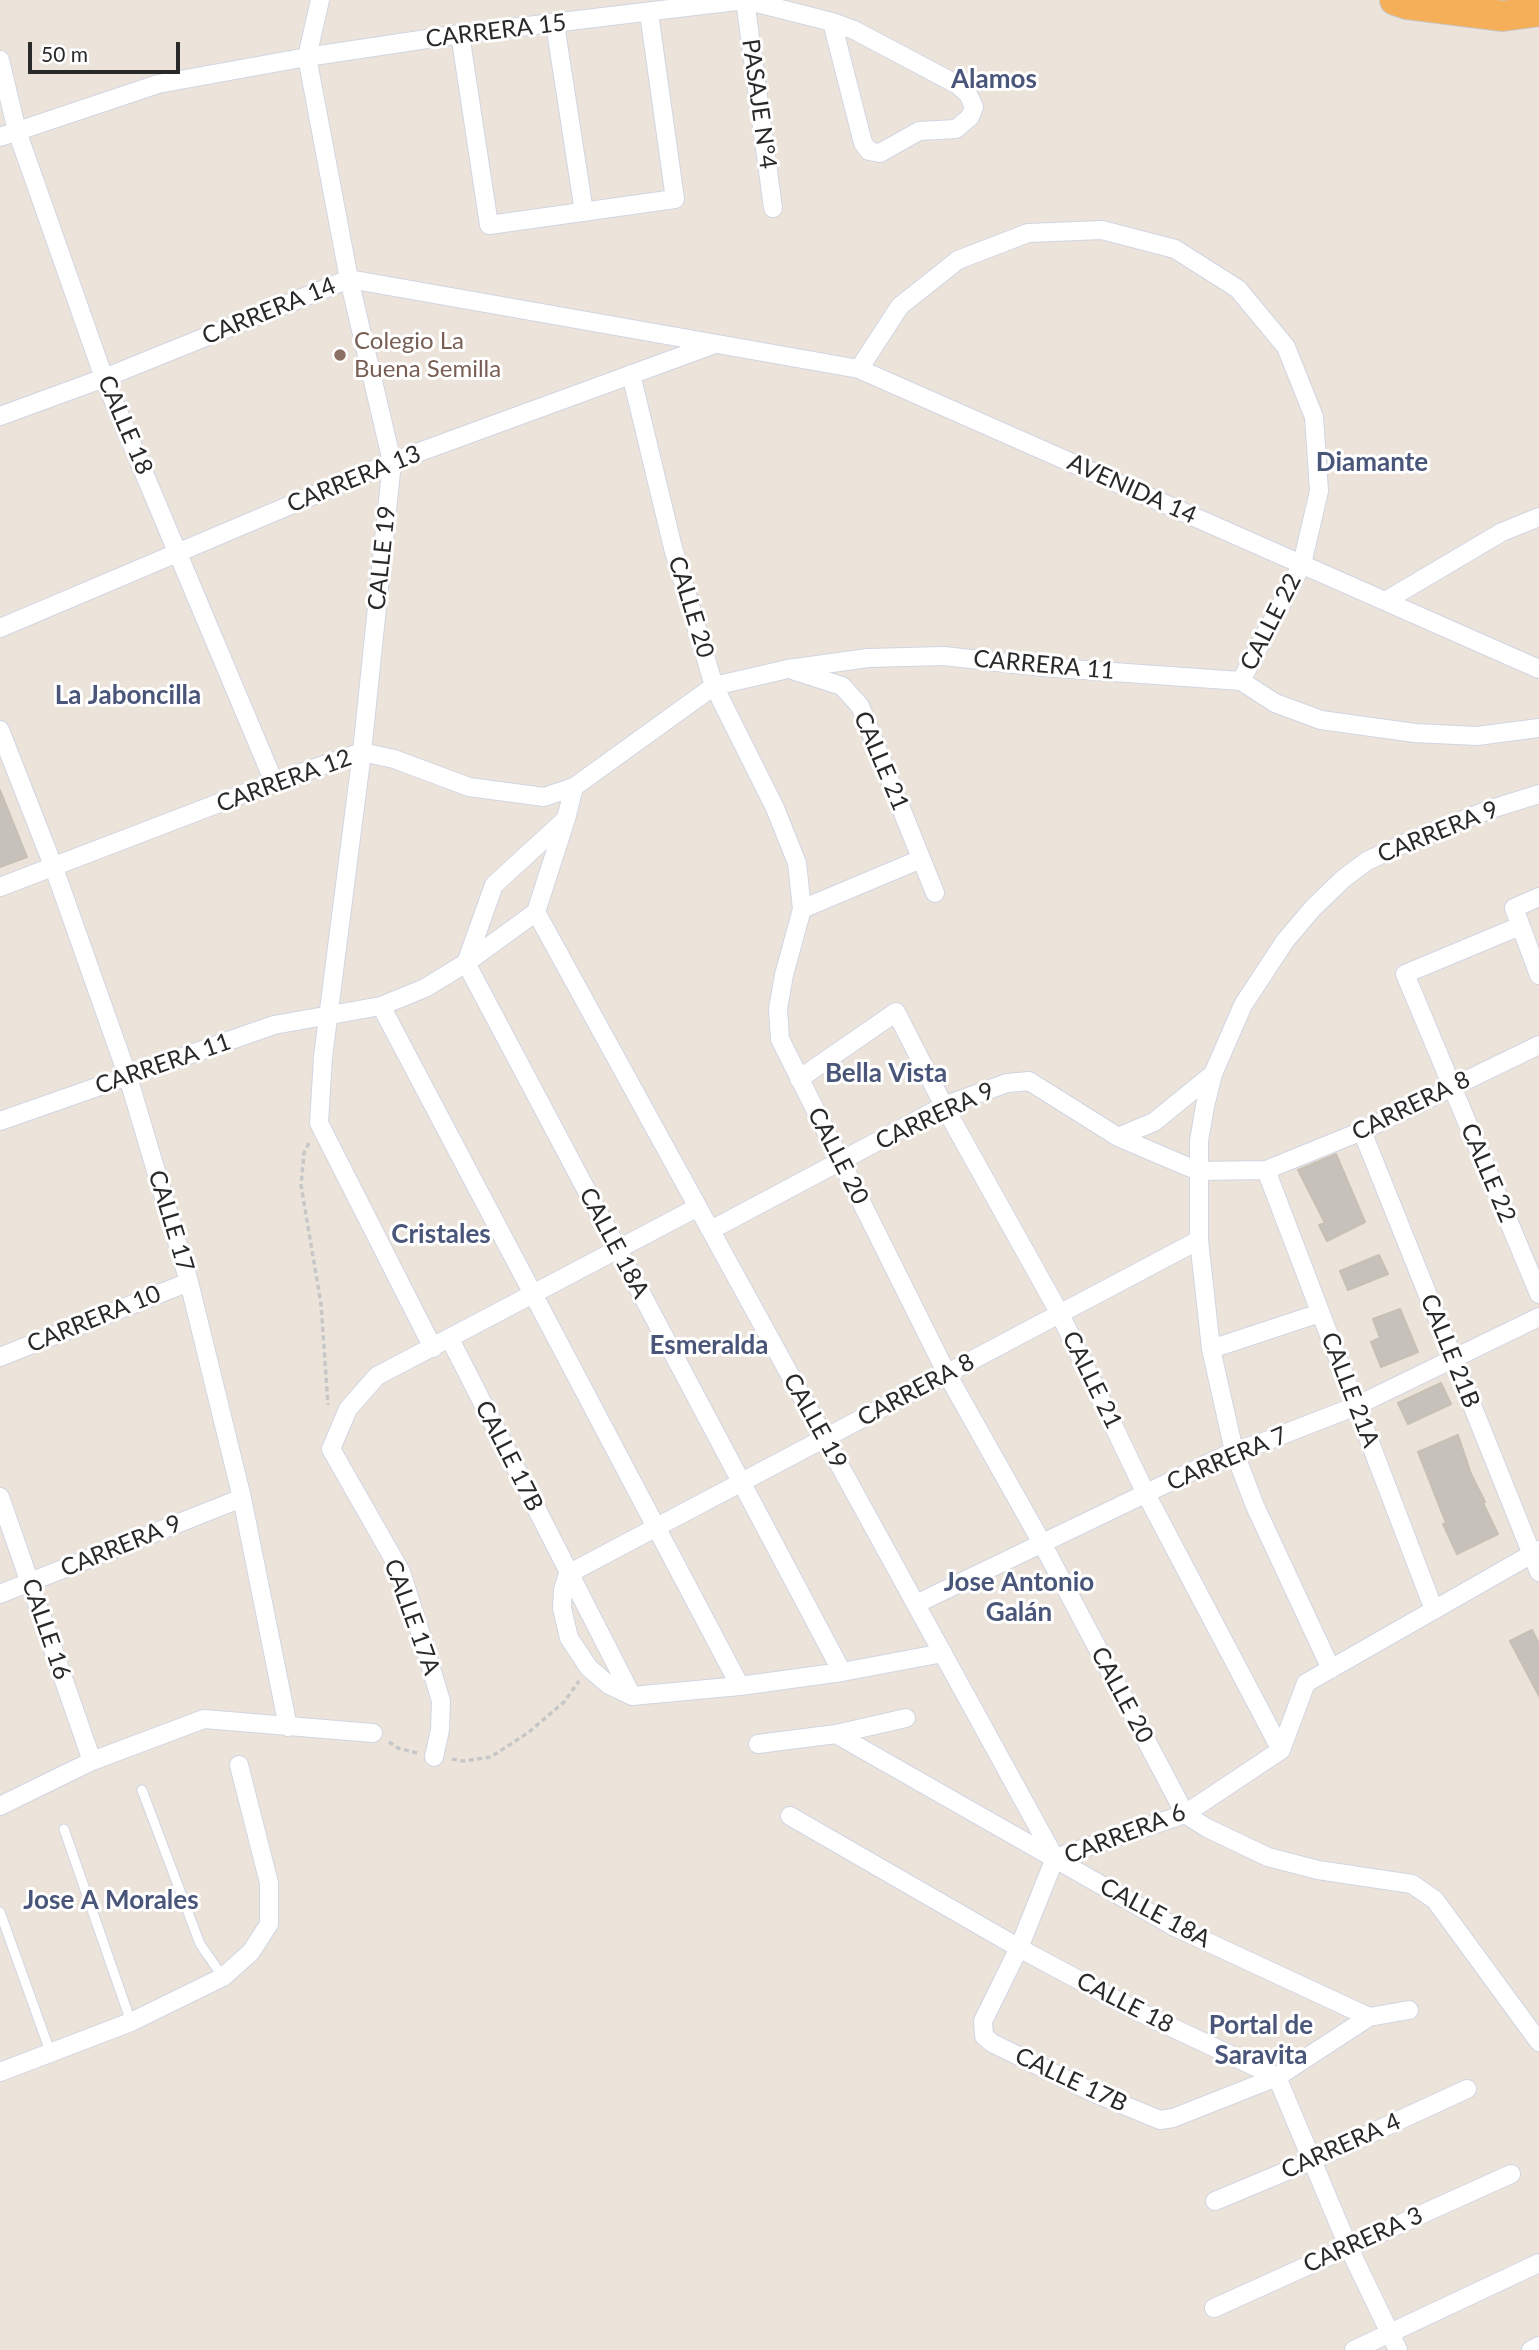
<!DOCTYPE html>
<meta charset="utf-8">
<style>
body{margin:0}
#map{position:relative;width:1539px;height:2350px;overflow:hidden;background:#ece4db;font-family:Lato,sans-serif}
canvas{display:block}
.scale{position:absolute;left:28px;top:42px;width:152px;height:32px;box-sizing:border-box;border:4px solid #292929;border-top:0;padding-left:9px;font-size:21px;line-height:24px;white-space:nowrap;color:#292929;-webkit-text-stroke:5px #fff;paint-order:stroke}
</style>
<div id="map">
<canvas width="1539" height="2350"></canvas>
<div class="scale">50 m</div>
</div>
<script>
const g = document.querySelector('canvas').getContext('2d');
g.lineJoin = 'round';
function paint(path, color) { g.fillStyle = color; g.fill(path, 'evenodd'); }
const poly = rows => new Path2D(rows.map(r => 'M' + r).join(''));
function stroke(path, color, width, dash) { g.strokeStyle = color; g.lineWidth = width; g.lineCap = dash ? 'butt' : 'round'; g.setLineDash(dash || []); g.stroke(path); }
function label(font, color, halo, rows, align = 'center') {
  g.font = font + ' Lato,sans-serif'; g.lineWidth = 6; g.setLineDash([]); g.textBaseline = 'middle'; g.strokeStyle = halo; g.fillStyle = color; for (const [text, x, y, turn = 0] of rows) {
    g.save(); g.translate(x, y); g.rotate((+turn || 0) * Math.PI / 180); g.textAlign = isNaN(turn) ? turn : align; if (halo) g.strokeText(text, 0, 0); g.fillText(text, 0, 0); g.restore();
  }
}
const building = poly([
 [0,790,27,857,0,867,0,790],
 [1336,1154,1365,1222,1327,1241,1319,1225,1325,1223,1298,1170,1336,1154],
 [1379,1255,1388,1274,1348,1290,1340,1271,1379,1255],
 [1400,1309,1418,1352,1381,1367,1371,1342,1380,1338,1373,1319,1400,1309],
 [1441,1383,1451,1404,1408,1424,1398,1403,1441,1383],
 [1458,1435,1471,1474,1485,1502,1483,1503,1498,1534,1457,1554,1443,1524,1446,1523,1418,1452,1458,1435],
 [1532,1630,1539,1644,1539,1696,1510,1641,1532,1630]
]);
const path = poly([
 [309,1143,304,1153,301,1185,321,1304,328,1405],
 [389,1742,398,1748,417,1753],
 [452,1759,463,1761,491,1757,529,1732,564,1702,579,1681]
]);
const service = poly([
 [142,1790,200,1944,223,1977],
 [64,1829,131,2022],
 [0,1912,51,2054]
]);
const minor = poly([
 [320,0,307,57,349,279,392,462,362,752,323,1057,319,1123,433,1348],
 [745,0,773,208],
 [555,24,584,212],
 [460,34,489,225,675,199,649,13],
 [0,60,17,131,104,378,274,782],
 [0,137,158,84,307,57,460,34,745,0,832,22,854,30,958,85,968,94,974,107,970,117,956,129,919,131,880,153,869,151,863,143,832,22],
 [859,369,900,306,958,260,1028,233,1102,230,1175,249,1238,289,1286,347,1314,417,1319,491,1302,564,1241,681],
 [631,374,673,548,714,686,775,808,797,863,802,909,784,975,778,1009,780,1039,947,1374,1042,1543,1185,1814],
 [0,416,104,378,349,279,859,369,1539,669],
 [1387,600,1502,532,1539,517],
 [0,628,392,462,712,345],
 [795,671,842,686,860,706,935,893],
 [0,730,54,868,128,1077,189,1282,242,1498,288,1727],
 [0,887,274,782,362,752,394,759,469,787,544,797,574,787,714,686,788,669,868,658,944,656,1042,667,1241,681,1275,703,1321,720,1415,733,1477,736,1539,728],
 [1539,897,1514,908,1539,975],
 [802,909,921,859],
 [536,912,1055,1858],
 [536,912,466,963,842,1672],
 [536,912,565,822],
 [1520,926,1405,974,1539,1294],
 [381,1006,740,1686],
 [799,1079,896,1012,944,1106,1060,1314,1146,1494,1281,1750],
 [0,1121,274,1025,381,1006,425,988,466,963,494,885,566,819,574,787],
 [1362,1131,1539,1572],
 [1118,1137,1154,1122,1213,1074],
 [1266,1170,1434,1610],
 [711,1230,944,1106,1007,1083,1029,1081,1118,1137,1198,1171,1266,1170,1362,1131,1539,1045],
 [450,1339,632,1696],
 [1211,1349,1320,1313],
 [0,1357,189,1282],
 [0,1497,92,1761],
 [568,1574,1199,1240],
 [568,1574,563,1590,562,1608,569,1638,589,1668,609,1685,632,1696,740,1686,842,1672,943,1653],
 [0,1594,242,1498],
 [916,1604,1234,1451,1261,1443,1356,1406,1539,1317],
 [1331,1669,1255,1506,1234,1451,1211,1349,1199,1240,1199,1141,1205,1106,1213,1074,1243,1005,1285,941,1313,908,1343,879,1367,861,1403,844,1488,810,1539,794],
 [836,1734,1173,1926,1369,2017],
 [758,1744,836,1734,906,1718],
 [434,1757,440,1730,441,1701,418,1625,401,1572,331,1449,348,1409,377,1376,698,1207],
 [0,1806,92,1761,204,1719,373,1733],
 [1185,1814,1207,1828,1268,1857,1318,1870,1412,1884,1435,1900,1539,2042],
 [790,1816,1019,1948,1133,2009,1277,2077,1348,2246,1398,2350],
 [1409,2010,1369,2017,1277,2077,1173,2118,1160,2120,1092,2092,992,2043,984,2036,983,2021,1019,1948,1055,1858,1185,1814,1281,1750,1306,1683,1539,1550],
 [0,2072,131,2022,223,1977,251,1952,269,1924,269,1883,239,1765],
 [1215,2201,1313,2160,1467,2089],
 [1214,2308,1511,2174],
 [1354,2350,1539,2263],
 [1531,2350,1539,2346]
]);
const trunk = poly([
 [1395,0,1407,4,1503,16,1539,11]
]);
const markers = [
 [340,355,7,"#8d6e63"]
];
const streetNames = [
 ["CARRERA 15",496,31,-7],
 ["PASAJE N°4",759,104,82],
 ["CARRERA 14",269,311,-22],
 ["CALLE 18",125,425,67],
 ["CARRERA 13",354,479,-22],
 ["AVENIDA 14",1132,489,24],
 ["CALLE 19",382,558,-84],
 ["CALLE 20",691,607,73],
 ["CALLE 22",1271,622,-63],
 ["CARRERA 11",1044,665,5],
 ["CALLE 21",881,761,67],
 ["CARRERA 12",284,781,-20],
 ["CARRERA 9",1438,832,-22],
 ["CARRERA 11",163,1064,-19],
 ["CARRERA 8",1411,1106,-26],
 ["CARRERA 9",935,1116,-25],
 ["CALLE 20",838,1156,63],
 ["CALLE 22",1488,1173,67],
 ["CALLE 17",171,1221,73],
 ["CALLE 18A",614,1243,62],
 ["CARRERA 10",94,1319,-22],
 ["CALLE 21B",1450,1351,68],
 ["CALLE 21",1092,1380,64],
 ["CARRERA 8",916,1390,-28],
 ["CALLE 21A",1350,1390,69],
 ["CALLE 19",815,1421,61],
 ["CALLE 17B",509,1456,63],
 ["CARRERA 7",1227,1459,-23],
 ["CARRERA 9",121,1546,-22],
 ["CALLE 17A",412,1617,70],
 ["CALLE 16",46,1629,71],
 ["CALLE 20",1122,1695,62],
 ["CARRERA 6",1125,1834,-21],
 ["CALLE 18A",1155,1913,28],
 ["CALLE 18",1125,2003,27],
 ["CALLE 17B",1071,2080,25],
 ["CARRERA 4",1341,2146,-24],
 ["CARRERA 3",1363,2240,-24]
];
const educationNames = [
 ["Colegio La",354,341],
 ["Buena Semilla",354,369]
];
const neighbourhoodNames = [
 ["Alamos",994,80],
 ["Diamante",1372,463],
 ["La Jaboncilla",128,696],
 ["Bella Vista",886,1074],
 ["Cristales",441,1235],
 ["Esmeralda",709,1346],
 ["Jose Antonio",1019,1583],
 ["Galán",1019,1613],
 ["Jose A Morales",111,1901],
 ["Portal de",1261,2026],
 ["Saravita",1261,2056]
];
paint(building, '#c7c1bb');
stroke(building, '#c7c0b5', 2);
stroke(service, '#d1d5e2', 11);
stroke(minor, '#d1d5e2', 20);
stroke(trunk, '#c7c7c7', 32);
stroke(path, '#c7c7c7', 3.5, [5, 3.5]);
stroke(service, '#fff', 9);
stroke(minor, '#fff', 18);
stroke(trunk, '#f6af59', 30);
for (const [x, y, r, color] of markers) { const dot = new Path2D(); dot.arc(x, y, r, 0, 2 * Math.PI); g.fillStyle = color; g.fill(dot); stroke(dot, '#fff', 2.5); }
label('24px', '#292929', '#fff', streetNames);
label('24px', '#785e54', '#fff', educationNames, 'left');
label('bold 26px', '#4a557a', '#fff', neighbourhoodNames);
</script>
